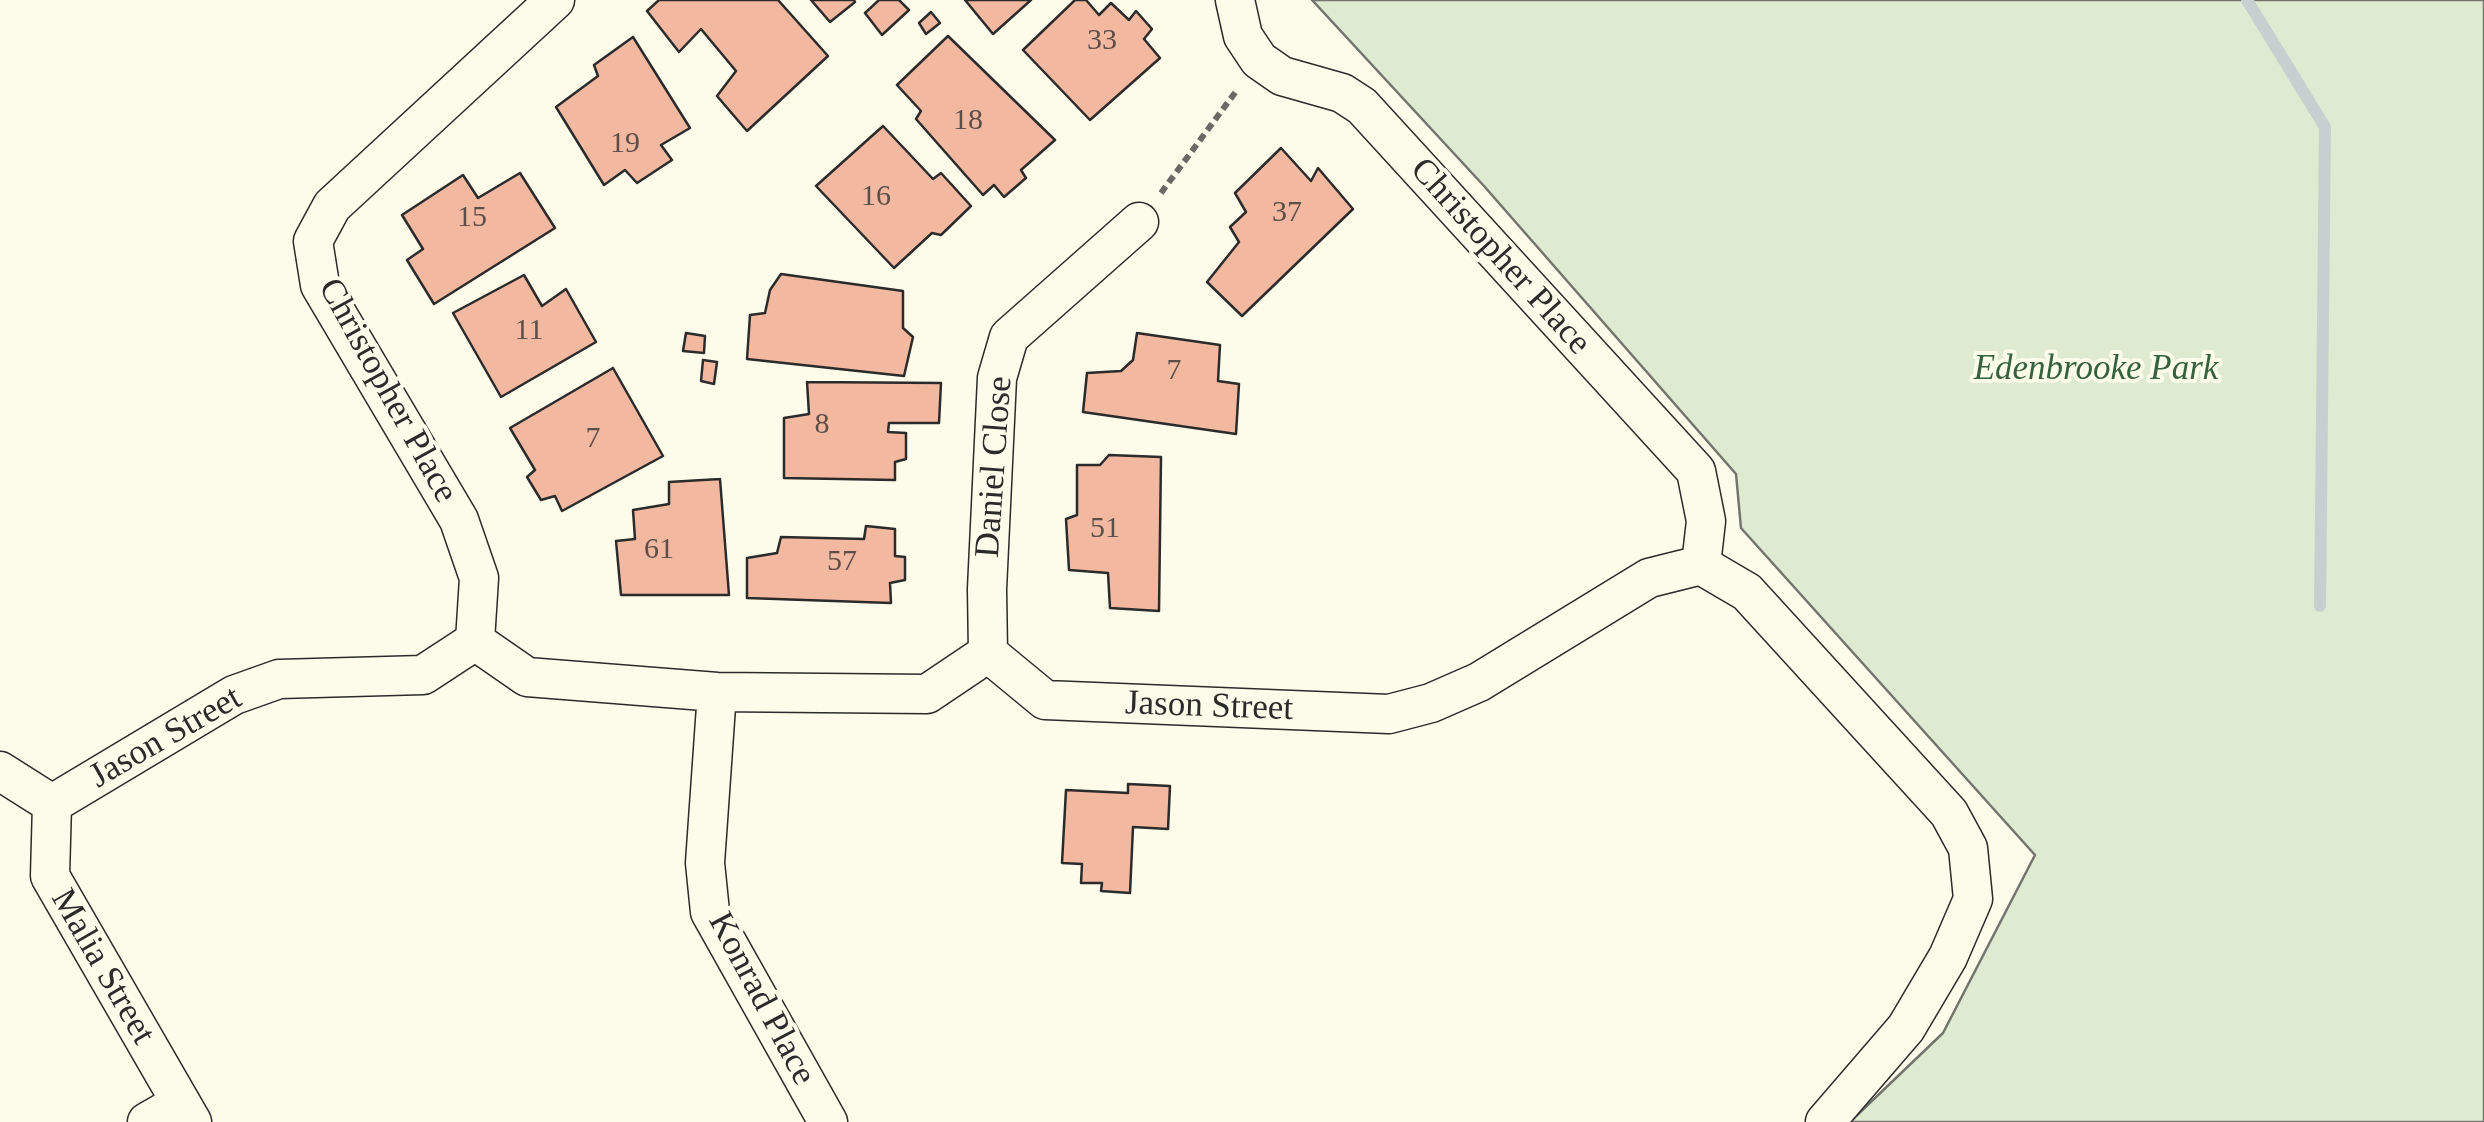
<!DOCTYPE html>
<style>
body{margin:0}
canvas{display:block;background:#fdfbea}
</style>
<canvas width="2484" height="1122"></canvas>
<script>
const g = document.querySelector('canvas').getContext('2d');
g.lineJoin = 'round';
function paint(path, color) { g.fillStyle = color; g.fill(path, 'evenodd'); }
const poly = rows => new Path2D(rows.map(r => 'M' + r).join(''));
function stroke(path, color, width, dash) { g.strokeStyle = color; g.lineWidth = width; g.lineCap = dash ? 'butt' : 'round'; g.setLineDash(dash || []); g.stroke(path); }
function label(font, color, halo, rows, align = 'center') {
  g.font = font + ' "Times New Roman",serif'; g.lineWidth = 8; g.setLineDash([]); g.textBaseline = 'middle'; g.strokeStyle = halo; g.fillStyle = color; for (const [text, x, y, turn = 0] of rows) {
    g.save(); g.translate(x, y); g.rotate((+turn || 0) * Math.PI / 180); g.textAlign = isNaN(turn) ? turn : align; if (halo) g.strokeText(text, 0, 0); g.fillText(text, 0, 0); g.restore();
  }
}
const green = poly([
 [1312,0,2484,0,2484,1122,1850,1122,1943,1033,2035,855,1741,528,1736,474,1484,186,1312,0]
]);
const stream = poly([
 [2247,0,2325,127,2320,606]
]);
const building = poly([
 [659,0,778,0,828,56,747,131,717,96,736,71,701,29,679,52,647,11,659,0],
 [811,0,854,0,855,2,830,22,811,0],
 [879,0,899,0,909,10,882,35,865,13,879,0],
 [965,0,1031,0,993,34,965,0],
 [1075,0,1086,0,1099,15,1111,3,1129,20,1136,11,1152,29,1144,39,1160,58,1090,120,1023,50,1075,0],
 [931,12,940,23,926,34,919,23,931,12],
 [948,36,1055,140,1021,170,1026,178,1004,197,994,185,983,195,916,119,921,111,897,85,948,36],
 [633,37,690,128,661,145,672,160,637,183,625,170,604,185,556,107,598,76,594,65,633,37],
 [883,126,933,179,941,173,971,206,941,235,932,233,894,268,816,186,883,126],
 [1281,148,1311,181,1318,168,1353,209,1242,316,1207,282,1239,242,1230,227,1246,212,1235,193,1281,148],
 [520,173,555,228,434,304,407,260,423,249,402,215,463,175,478,198,520,173],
 [781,274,903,291,903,328,913,337,904,376,747,359,750,315,765,313,770,290,781,274],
 [524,275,542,306,566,289,596,342,501,397,453,313,524,275],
 [686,333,705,336,704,353,683,351,686,333],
 [1137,333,1220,345,1218,381,1239,384,1236,434,1083,412,1087,373,1121,371,1133,360,1137,333],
 [703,360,717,362,714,384,701,381,703,360],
 [613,368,663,456,562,511,555,496,541,500,527,477,535,470,510,428,613,368],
 [807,382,941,383,939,423,889,423,888,432,906,433,906,459,895,462,895,480,784,478,784,418,809,414,807,382],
 [1109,455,1161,457,1159,611,1110,608,1108,573,1069,570,1066,519,1077,515,1077,465,1100,465,1109,455],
 [720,479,729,595,621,595,616,541,635,539,633,510,669,504,669,482,720,479],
 [866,526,895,529,895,556,905,557,905,580,890,583,891,603,747,598,747,558,777,553,781,537,864,539,866,526],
 [1128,784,1170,786,1168,829,1133,827,1130,893,1101,891,1102,883,1081,883,1082,864,1062,863,1066,790,1128,793,1128,784]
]);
const path = poly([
 [1161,193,1237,90]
]);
const minor = poly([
 [1235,0,1243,36,1259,60,1282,76,1342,93,1362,106,1696,471,1706,521,1701,565],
 [475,641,479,578,459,520,320,285,313,241,332,206,555,0],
 [988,653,987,589,997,378,1009,337,1139,222],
 [717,692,705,863,710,912,828,1122],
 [0,771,52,804,50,876,192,1122],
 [52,804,234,695,279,679,423,675,475,641,527,677,717,692,927,694,988,653,1045,700,1389,714,1431,703,1479,682,1649,578,1701,565,1747,592,1949,813,1968,848,1973,899,1948,957,1906,1028,1825,1122],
 [147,1122,180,1103]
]);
const numberNames = [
 ["33",1102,41],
 ["18",968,121],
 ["19",625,144],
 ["16",876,197],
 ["37",1287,213],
 ["15",472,218],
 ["11",529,331],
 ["7",1174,371],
 ["8",822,425],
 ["7",593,439],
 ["51",1105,529],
 ["61",659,550],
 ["57",842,562]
];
const streetNames = [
 ["Christopher Place",1500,257,48],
 ["Christopher Place",387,391,61],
 ["Daniel Close",995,467,-86],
 ["Jason Street",1209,707,2],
 ["Jason Street",166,738,-30],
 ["Malia Street",102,967,60],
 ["Konrad Place",761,999,62]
];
const parkNames = [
 ["Edenbrooke Park",2096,370]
];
paint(green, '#deebd1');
stroke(green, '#74746e', 2.5);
stroke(stream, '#c7d0d0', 12);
paint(building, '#f2b8a0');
stroke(building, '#2b2b2b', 2.5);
stroke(minor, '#2b2b2b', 41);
stroke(path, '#6a6964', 6, [8, 5]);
stroke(minor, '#fdfbea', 38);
label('30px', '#5d4e48', null, numberNames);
label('35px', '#2b2b2b', '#fdfbea', streetNames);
label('italic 35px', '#34623c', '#fdfbea', parkNames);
</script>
